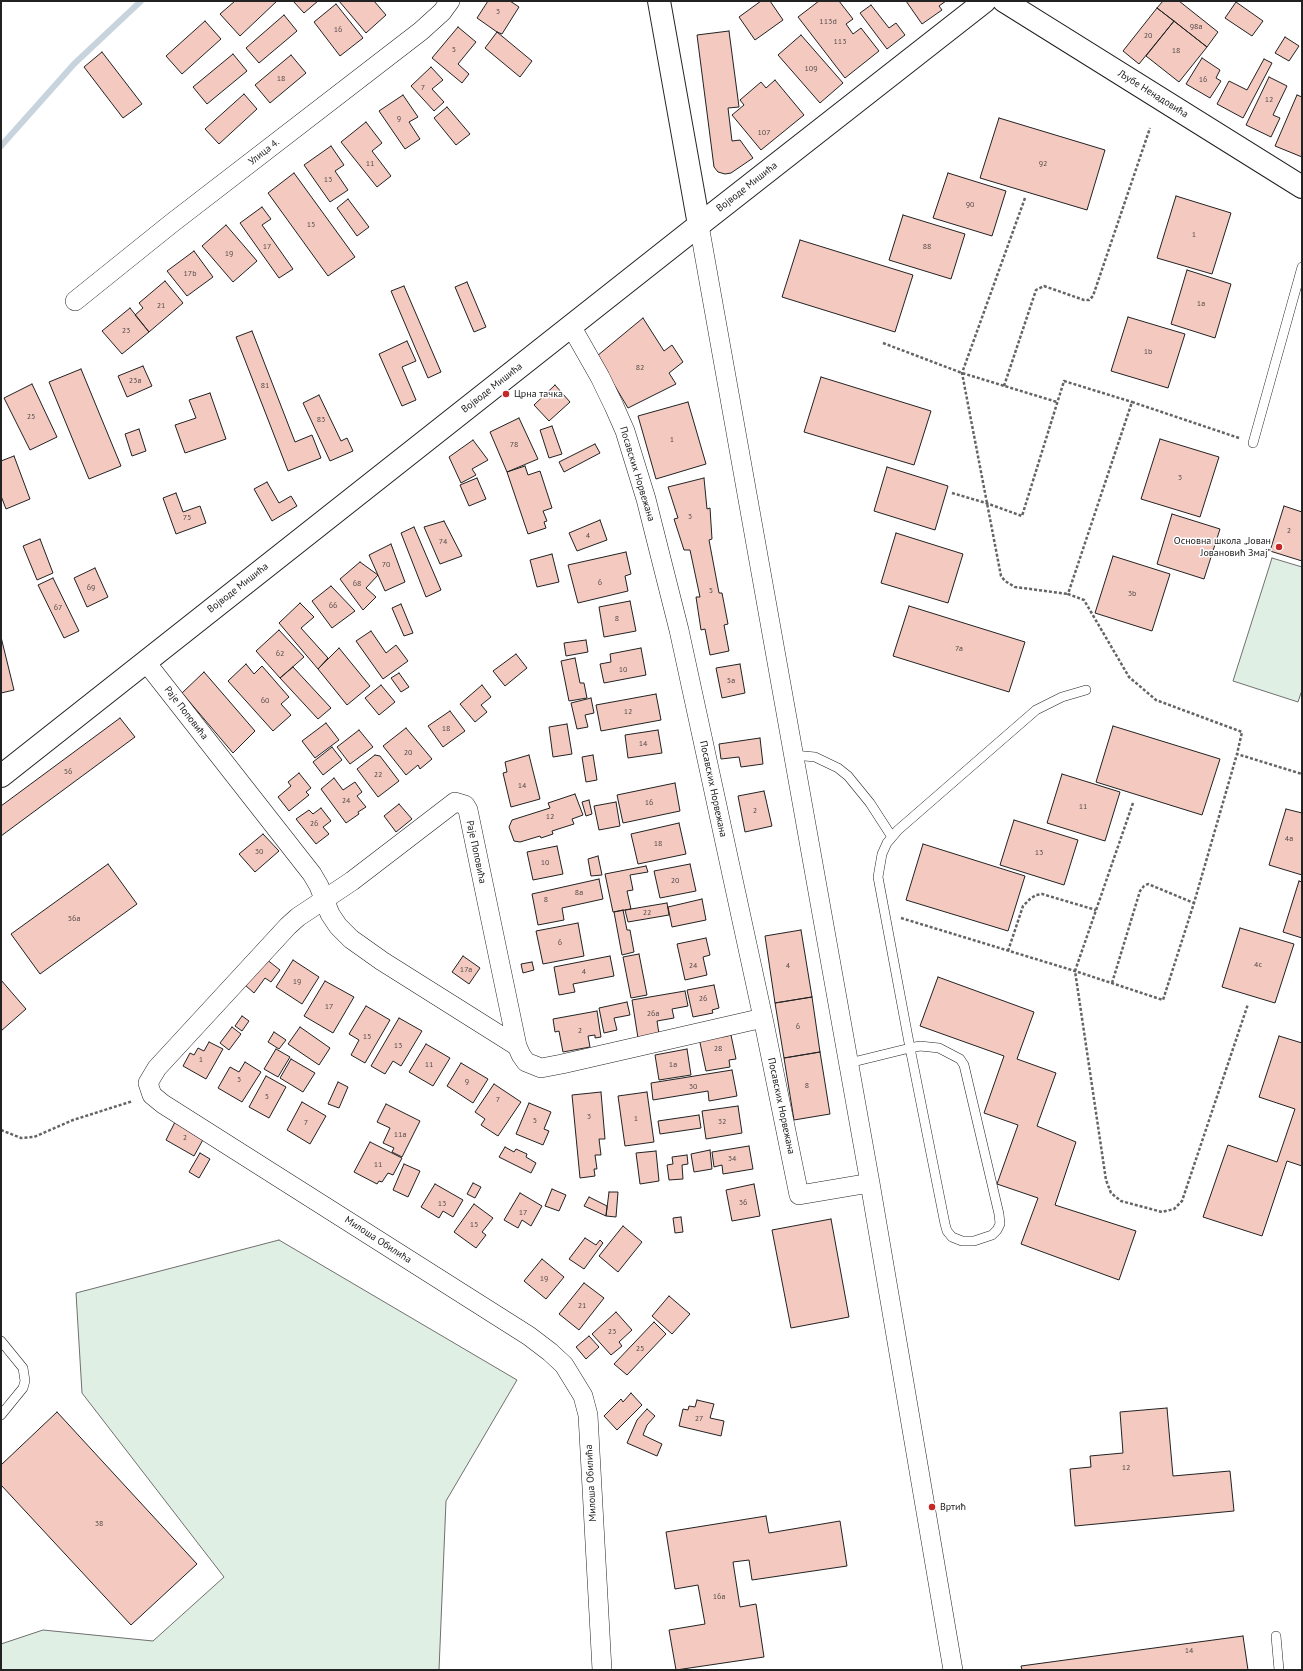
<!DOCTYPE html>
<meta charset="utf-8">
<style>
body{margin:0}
#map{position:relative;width:1303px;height:1671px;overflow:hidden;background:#fff;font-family:"PT Sans",sans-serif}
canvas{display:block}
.frame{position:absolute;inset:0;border:2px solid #222;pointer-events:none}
</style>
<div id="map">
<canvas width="1303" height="1671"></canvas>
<div class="frame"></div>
</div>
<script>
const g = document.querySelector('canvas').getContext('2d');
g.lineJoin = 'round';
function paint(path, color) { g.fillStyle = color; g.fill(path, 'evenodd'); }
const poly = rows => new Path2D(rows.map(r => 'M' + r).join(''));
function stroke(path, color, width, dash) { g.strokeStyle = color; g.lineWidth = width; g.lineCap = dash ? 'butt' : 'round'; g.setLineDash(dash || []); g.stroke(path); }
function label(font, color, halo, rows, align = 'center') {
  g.font = font + ' "PT Sans",sans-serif'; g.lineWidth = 3; g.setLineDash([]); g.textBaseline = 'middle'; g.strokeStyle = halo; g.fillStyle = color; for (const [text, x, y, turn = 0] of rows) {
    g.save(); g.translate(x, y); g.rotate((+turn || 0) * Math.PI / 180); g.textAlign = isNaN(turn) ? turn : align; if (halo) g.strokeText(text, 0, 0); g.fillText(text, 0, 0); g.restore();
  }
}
const green = poly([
 [1272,558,1302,567,1302,690,1298,702,1233,681,1272,558],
 [279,1240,517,1380,446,1501,439,1670,1,1670,1,1644,43,1630,153,1641,224,1577,82,1393,76,1293,279,1240]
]);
const stream = poly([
 [1,146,74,64,141,1]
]);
const building = poly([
 [235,1,277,1,240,36,220,14,235,1],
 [293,1,318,1,304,13,293,1],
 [339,1,374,1,386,15,366,33,339,1],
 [488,1,510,1,519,7,502,34,497,32,477,18,488,1],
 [761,1,770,1,783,20,755,40,739,17,761,1],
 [819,1,839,1,853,19,846,24,853,34,861,28,879,51,845,78,798,17,819,1],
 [906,1,946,1,939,6,942,10,922,24,906,1],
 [1163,1,1179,1,1218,32,1207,47,1157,8,1163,1],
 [1236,2,1263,21,1252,36,1225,18,1236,2],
 [336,4,363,38,340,56,314,22,336,4],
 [871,5,889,28,896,23,905,35,887,49,860,13,871,5],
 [1157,8,1174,21,1139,64,1123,51,1157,8],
 [284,15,297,31,259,63,246,48,284,15],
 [205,21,221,39,182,74,166,56,205,21],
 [1174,21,1207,47,1179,82,1146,56,1174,21],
 [458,27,476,42,458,64,469,74,462,83,432,58,458,27],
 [729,31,739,107,728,108,732,141,740,140,753,158,731,173,725,174,718,172,714,167,697,35,729,31],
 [497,32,532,61,520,77,485,48,497,32],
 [801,35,843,83,820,103,778,55,801,35],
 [1285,37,1299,46,1289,61,1275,53,1285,37],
 [102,52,142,104,123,118,84,67,102,52],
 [233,54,247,71,207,104,193,87,233,54],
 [291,55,306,73,270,103,255,85,291,55],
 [1202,58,1220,70,1216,78,1221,81,1210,98,1186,84,1202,58],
 [1264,59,1272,63,1243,118,1217,104,1229,81,1247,90,1264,59],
 [431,67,443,80,432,89,444,102,434,111,411,86,431,67],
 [1269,77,1287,86,1273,115,1280,118,1271,137,1246,125,1269,77],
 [775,80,804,115,761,150,732,115,744,105,740,100,761,82,766,88,775,80],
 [244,94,257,109,219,144,205,129,244,94],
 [403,95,418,117,409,122,420,139,405,149,379,111,403,95],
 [1297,95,1302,97,1302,157,1275,146,1297,95],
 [447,107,470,134,456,145,434,118,447,107],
 [999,118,1105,150,1087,210,980,178,999,118],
 [366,122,382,143,372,151,391,176,377,187,341,142,366,122],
 [331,146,344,165,335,171,348,190,330,202,304,165,331,146],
 [294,173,355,257,328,276,268,193,294,173],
 [948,173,1006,191,992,236,933,218,948,173],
 [1176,196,1231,213,1212,274,1157,258,1176,196],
 [348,199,369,227,357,236,337,208,348,199],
 [262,207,271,219,262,225,293,269,279,278,240,223,262,207],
 [903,215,965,234,951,279,889,260,903,215],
 [226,225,257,261,233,282,202,246,226,225],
 [800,240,913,275,895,332,782,297,800,240],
 [194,251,213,277,187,296,167,271,194,251],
 [1187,270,1231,284,1215,338,1171,324,1187,270],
 [165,281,183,303,149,332,135,315,143,308,139,303,165,281],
 [467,282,486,327,474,332,455,287,467,282],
 [404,286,441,372,428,378,391,291,404,286],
 [130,308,149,332,122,354,102,331,130,308],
 [1128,317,1185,334,1168,388,1111,371,1128,317],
 [643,318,664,351,672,345,683,362,669,373,676,384,628,408,597,356,643,318],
 [252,331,295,442,312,435,321,458,288,471,236,337,252,331],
 [407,341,416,361,402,367,416,400,402,406,379,354,407,341],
 [143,366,152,386,127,397,118,376,143,366],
 [81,369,121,466,89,479,49,382,81,369],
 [821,377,931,411,914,465,804,432,821,377],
 [32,384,57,437,30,450,4,398,32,384],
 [555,385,570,402,549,421,534,405,555,385],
 [210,393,226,439,185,453,175,425,196,418,189,400,210,393],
 [319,395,341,441,347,438,353,451,330,461,303,403,319,395],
 [688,402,706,464,656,479,638,416,688,402],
 [519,418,538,459,507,472,490,432,519,418],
 [552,426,562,454,549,458,540,430,552,426],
 [139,429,146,451,132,456,125,434,139,429],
 [1160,439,1219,457,1200,517,1141,499,1160,439],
 [473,440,488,460,472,469,476,475,461,483,449,457,473,440],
 [595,444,600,453,564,472,559,462,595,444],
 [14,456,30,499,6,509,1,496,1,461,14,456],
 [525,466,528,475,540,471,552,508,543,511,547,521,544,522,546,528,528,534,507,472,525,466],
 [887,467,948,486,935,530,874,511,887,467],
 [477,478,486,499,469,506,460,485,477,478],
 [704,478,707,509,710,508,712,539,709,540,719,593,722,593,728,624,724,625,729,651,710,655,705,629,701,630,696,597,700,597,690,550,684,550,674,519,678,518,668,487,704,478],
 [267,482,279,503,291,496,297,506,272,521,254,489,267,482],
 [176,493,183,512,200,506,206,523,176,534,163,498,176,493],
 [1284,506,1302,512,1302,561,1270,551,1284,506],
 [1172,514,1220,529,1204,579,1157,564,1172,514],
 [600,520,607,540,577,551,569,533,600,520],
 [444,521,462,556,440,564,424,527,444,521],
 [414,527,441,590,426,597,401,533,414,527],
 [896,533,963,554,948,603,881,583,896,533],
 [40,539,53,573,37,580,23,546,40,539],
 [391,544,405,582,385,591,369,555,391,544],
 [626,552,631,574,625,576,628,591,578,603,568,565,626,552],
 [552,554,559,582,537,587,530,560,552,554],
 [1113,556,1170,574,1152,631,1095,613,1113,556],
 [360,562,378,575,366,588,376,597,363,610,340,579,360,562],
 [95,568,108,597,87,607,74,578,95,568],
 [53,578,79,631,64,638,38,585,53,578],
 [331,586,355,611,332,628,312,601,331,586],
 [630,601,636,631,604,637,599,607,630,601],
 [300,603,314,617,301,628,328,658,318,669,279,623,300,603],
 [401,604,413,633,404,636,392,608,401,604],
 [909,606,1025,642,1009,692,893,656,909,606],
 [279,630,304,657,280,678,256,651,279,630],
 [371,631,386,653,396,645,408,661,383,679,356,641,371,631],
 [1,637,14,690,1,693,1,637],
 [586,640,588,652,566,656,564,643,586,640],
 [339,648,370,686,347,705,318,669,339,648],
 [641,648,646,675,604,683,600,664,611,662,610,654,641,648],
 [516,654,527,668,505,686,493,671,516,654],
 [575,658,580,683,584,683,587,698,569,701,561,661,575,658],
 [246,664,254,674,262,666,289,697,281,704,291,715,273,731,228,681,246,664],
 [740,664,745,693,722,698,716,668,740,664],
 [293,667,331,708,318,719,280,678,293,667],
 [204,672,255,731,233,753,182,693,204,672],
 [399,673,409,687,401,692,391,678,399,673],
 [381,685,395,702,379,715,365,698,381,685],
 [482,685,491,697,481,705,487,712,475,722,460,704,482,685],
 [656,694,661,720,601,731,596,705,656,694],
 [591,698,594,713,585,715,588,727,577,729,571,703,591,698],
 [450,711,465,731,443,747,428,726,450,711],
 [120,718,135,737,1,836,1,806,120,718],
 [326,723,339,740,315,758,302,741,326,723],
 [567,724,572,754,553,757,549,727,567,724],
 [1113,726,1220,759,1202,815,1096,782,1113,726],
 [406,728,432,759,420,769,418,765,406,775,383,746,406,728],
 [359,730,373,747,350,764,337,747,359,730],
 [658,730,662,753,628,758,625,735,658,730],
 [760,738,763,764,741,767,739,757,721,759,719,744,760,738],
 [332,747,342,760,323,775,313,762,332,747],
 [375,755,380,756,399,781,378,797,357,769,375,755],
 [529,755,540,799,511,807,503,773,507,772,505,762,529,755],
 [593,755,597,780,586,782,582,757,593,755],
 [299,773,311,788,306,792,309,795,289,811,278,797,291,786,288,782,299,773],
 [1062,774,1120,792,1105,841,1047,823,1062,774],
 [334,778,343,790,355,782,362,792,357,796,366,807,358,812,359,814,346,823,321,789,334,778],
 [675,783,680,811,623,823,617,795,675,783],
 [764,791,772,826,745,832,738,796,764,791],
 [575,794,583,815,572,819,574,824,552,831,553,834,541,838,540,836,520,842,514,841,509,827,512,820,550,808,548,803,575,794],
 [589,800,592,814,586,816,582,802,589,800],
 [616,802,620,826,599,830,594,806,616,802],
 [399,804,412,819,396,832,384,816,399,804],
 [321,808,331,821,323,827,329,834,316,844,296,819,309,810,313,814,321,808],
 [1286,809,1302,813,1302,875,1269,865,1286,809],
 [1014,820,1078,840,1064,885,1000,865,1014,820],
 [679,823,686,854,638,864,631,834,679,823],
 [263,834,279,851,255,872,239,854,263,834],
 [923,844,1025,876,1008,931,906,900,923,844],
 [557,846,563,874,533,880,527,852,557,846],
 [598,856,602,875,591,876,588,859,598,856],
 [108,864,137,904,40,974,11,934,108,864],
 [690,864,696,891,660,898,654,871,690,864],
 [646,866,648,872,630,875,633,890,627,891,631,909,613,912,605,874,646,866],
 [599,879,603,899,562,908,564,920,538,925,532,894,599,879],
 [1299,881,1302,882,1302,938,1283,932,1299,881],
 [702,899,706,920,672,927,668,907,702,899],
 [667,903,669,915,628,922,625,910,667,903],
 [623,910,627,930,630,930,634,952,622,955,614,912,623,910],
 [578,923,584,956,543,964,536,931,578,923],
 [1240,928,1294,944,1275,1003,1222,987,1240,928],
 [801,930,812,997,775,1003,765,936,801,930],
 [706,938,710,955,703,957,707,975,685,980,677,944,706,938],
 [639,954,647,995,631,998,623,957,639,954],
 [463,956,480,968,469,984,452,972,463,956],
 [610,956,614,976,573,984,575,992,559,995,554,967,610,956],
 [266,959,280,970,271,982,265,978,254,993,245,985,266,959],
 [293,960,319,977,302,1004,276,987,293,960],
 [532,962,534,970,523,973,521,964,532,962],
 [938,977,1034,1012,1017,1059,1056,1073,1037,1126,1076,1142,1055,1205,1136,1231,1119,1280,1021,1244,1038,1198,997,1184,1018,1125,984,1113,1004,1056,920,1026,938,977],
 [1,980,26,1009,1,1031,1,980],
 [325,981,354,997,333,1033,304,1016,325,981],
 [714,985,719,1008,712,1010,713,1013,693,1017,687,990,714,985],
 [685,991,688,1006,672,1009,674,1018,657,1021,659,1034,638,1038,632,1000,685,991],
 [812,997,820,1052,784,1058,775,1003,812,997],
 [627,1002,630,1015,614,1018,617,1030,604,1033,599,1008,627,1002],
 [366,1006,390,1020,365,1063,351,1055,359,1040,349,1034,366,1006],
 [597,1011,601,1037,595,1038,595,1035,588,1036,590,1047,563,1052,559,1031,555,1032,553,1019,597,1011],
 [242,1016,249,1021,242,1031,235,1026,242,1016],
 [399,1018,422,1031,401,1066,393,1061,385,1074,371,1066,399,1018],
 [232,1027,241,1034,229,1050,220,1043,232,1027],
 [300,1027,330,1048,319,1065,288,1044,300,1027],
 [274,1032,286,1040,279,1049,268,1042,274,1032],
 [723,1034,723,1037,731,1035,736,1059,729,1060,730,1067,706,1071,699,1038,723,1034],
 [1279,1036,1302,1043,1302,1166,1287,1161,1262,1236,1203,1217,1228,1145,1277,1162,1295,1109,1259,1097,1279,1036],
 [209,1042,223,1049,206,1079,183,1066,190,1053,194,1055,198,1048,204,1051,209,1042],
 [426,1044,450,1058,433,1086,409,1072,426,1044],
 [276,1049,290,1057,278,1077,264,1069,276,1049],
 [687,1049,691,1075,659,1080,655,1055,687,1049],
 [820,1052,830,1114,794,1120,784,1058,820,1052],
 [291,1059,315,1073,303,1092,280,1078,291,1059],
 [245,1062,261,1072,242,1102,218,1088,230,1067,239,1072,245,1062],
 [461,1063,488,1079,473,1103,447,1086,461,1063],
 [732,1070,737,1096,709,1101,708,1091,653,1100,651,1083,732,1070],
 [266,1076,286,1087,269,1118,249,1107,266,1076],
 [338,1082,348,1087,339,1108,328,1104,338,1082],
 [494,1084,521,1102,498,1136,481,1125,485,1119,475,1112,494,1084],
 [601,1092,605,1139,599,1139,601,1155,595,1155,597,1169,594,1169,595,1176,580,1178,572,1095,601,1092],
 [647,1092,654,1142,625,1146,618,1096,647,1092],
 [302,1102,326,1116,310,1144,287,1130,302,1102],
 [529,1103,551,1112,544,1129,549,1131,543,1145,516,1134,529,1103],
 [386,1104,420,1121,402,1157,392,1152,394,1148,383,1143,390,1128,377,1122,386,1104],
 [738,1106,742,1133,706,1139,702,1111,738,1106],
 [699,1115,701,1128,660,1134,658,1121,699,1115],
 [176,1120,205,1136,194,1156,166,1140,176,1120],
 [370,1142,402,1158,393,1175,388,1173,382,1182,379,1181,377,1184,354,1172,370,1142],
 [749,1146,753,1169,723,1174,722,1165,714,1167,712,1152,749,1146],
 [505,1147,514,1152,516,1149,527,1154,526,1157,536,1163,531,1173,499,1157,505,1147],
 [710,1150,712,1169,694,1172,691,1154,710,1150],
 [656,1151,659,1181,640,1184,636,1153,656,1151],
 [200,1153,210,1159,199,1178,189,1172,200,1153],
 [687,1155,688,1164,682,1165,683,1179,669,1180,667,1165,673,1164,672,1157,687,1155],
 [404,1164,420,1171,408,1197,393,1190,404,1164],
 [473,1183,481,1187,475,1198,467,1194,473,1183],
 [435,1184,463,1200,453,1217,443,1211,439,1218,421,1207,435,1184],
 [754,1184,760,1216,732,1221,726,1190,754,1184],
 [552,1189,566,1195,559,1211,545,1206,552,1189],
 [609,1192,618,1192,616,1217,606,1216,609,1192],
 [520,1193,542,1206,531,1226,522,1220,518,1228,504,1220,520,1193],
 [589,1197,607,1206,606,1216,584,1206,589,1197],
 [474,1204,493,1218,482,1232,486,1235,476,1248,454,1232,474,1204],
 [681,1217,683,1232,675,1233,673,1218,681,1217],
 [831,1219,849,1317,791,1328,772,1230,831,1219],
 [623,1226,642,1242,618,1272,599,1256,623,1226],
 [585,1238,596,1245,600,1240,603,1243,584,1269,569,1259,585,1238],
 [542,1259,564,1277,546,1299,524,1281,542,1259],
 [584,1283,604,1298,579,1330,559,1314,584,1283],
 [669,1296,690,1314,672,1334,652,1316,669,1296],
 [616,1312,632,1330,619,1342,622,1346,611,1355,592,1334,616,1312],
 [654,1322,666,1334,627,1375,614,1364,654,1322],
 [589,1336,599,1347,586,1359,576,1347,589,1336],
 [631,1393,642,1405,617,1430,604,1416,621,1399,623,1402,631,1393],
 [697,1400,714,1404,710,1418,724,1421,721,1436,679,1426,683,1409,688,1410,689,1406,695,1407,697,1400],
 [1167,1408,1173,1476,1230,1471,1234,1511,1075,1526,1070,1469,1091,1467,1090,1456,1123,1453,1120,1412,1167,1408],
 [647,1409,655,1416,647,1425,643,1435,662,1444,657,1456,627,1443,637,1420,647,1409],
 [57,1412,197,1564,131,1625,1,1485,1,1465,57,1412],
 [766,1516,769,1533,840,1521,847,1566,752,1580,749,1560,733,1562,740,1607,756,1604,764,1657,676,1670,669,1630,705,1624,698,1585,675,1589,666,1532,766,1516],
 [1243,1636,1248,1670,1022,1670,1021,1666,1243,1636]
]);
const path = poly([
 [1025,198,962,373,1001,576,1005,581,1015,587,1068,594],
 [883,343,962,373,1057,402],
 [1004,386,1036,290,1044,286,1084,300,1089,300,1093,296,1150,128],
 [1239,438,1132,402,1068,594,1084,600,1129,677,1156,700,1242,732,1237,754,1302,774],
 [952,493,986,503,1022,516,1064,381,1132,402],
 [1133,803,1075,971,1106,1180,1111,1193,1121,1201,1162,1212,1174,1209,1182,1201,1248,1004],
 [901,918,1075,971,1163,1000,1194,903,1237,754],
 [1008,951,1023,906,1030,899,1036,895,1042,894,1096,910],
 [1112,983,1140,891,1144,886,1148,884,1194,903],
 [1,1130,21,1138,34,1137,73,1120,133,1101]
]);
const lane = poly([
 [1253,443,1302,267],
 [794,755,815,757,838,768,848,776,870,803,892,837],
 [849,1063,910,1048,920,1046,939,1048,960,1059,964,1065,999,1214,1000,1224,997,1230,992,1235,974,1241,962,1241,952,1237,947,1231,945,1224,910,1048,878,877,882,854,887,843,898,830,1036,710,1062,697,1086,690],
 [1,1341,23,1368,25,1381,23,1388,1,1415],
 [1276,1636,1279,1670]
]);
const street = poly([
 [699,225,870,1183,953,1670],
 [75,301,172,223,421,31,442,12,450,1],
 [571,326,600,377,614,406,625,431,646,499,679,630,763,1018,799,1195,870,1183],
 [145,661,312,874,319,886,330,914,338,926,351,939,382,961,517,1046,521,1055,526,1062,541,1068,562,1064,763,1018],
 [517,1046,468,810,465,805,455,802,352,881,298,917,288,926,157,1068,148,1083,152,1095,163,1104,529,1336,550,1352,564,1365,583,1396,588,1415,602,1670]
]);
const secondary = poly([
 [1004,1,1302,187],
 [699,225,985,1]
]);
const primary = poly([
 [1,776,699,225,659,1]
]);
const markers = [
 [506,394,4,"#c62828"],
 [1279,547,4,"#c62828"],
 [932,1507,4,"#c62828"]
];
const numberNames = [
 ["3",498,12],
 ["113d",828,22],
 ["98a",1196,27],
 ["16",338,30],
 ["20",1148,36],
 ["113",840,42],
 ["5",454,50],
 ["18",1176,51],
 ["109",811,69],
 ["18",281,79],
 ["16",1203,80],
 ["7",423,88],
 ["12",1269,100],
 ["9",399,119],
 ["107",764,133],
 ["11",370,164],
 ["92",1043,164],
 ["13",328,180],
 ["90",970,205],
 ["15",311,225],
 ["1",1194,235],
 ["17",267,247],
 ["88",927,247],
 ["19",229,254],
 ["17b",190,274],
 ["1a",1201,304],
 ["21",161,306],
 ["23",126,331],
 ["1b",1148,352],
 ["82",640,368],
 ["23a",135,381],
 ["81",265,386],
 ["25",31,417],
 ["83",321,420],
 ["1",672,440],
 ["78",514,445],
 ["3",1180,478],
 ["3",690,517],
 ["75",187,518],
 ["2",1289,531],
 ["4",588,536],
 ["74",443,542],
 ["70",386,565],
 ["6",600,583],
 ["68",357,584],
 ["69",91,588],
 ["5",711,591],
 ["3b",1132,594],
 ["66",333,606],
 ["67",58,608],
 ["8",617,619],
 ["7a",959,649],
 ["62",280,654],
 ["10",623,670],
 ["5a",731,681],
 ["60",265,701],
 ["12",628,712],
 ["18",446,729],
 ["14",643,744],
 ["20",408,753],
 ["56",68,772],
 ["22",378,775],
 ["14",522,786],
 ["24",346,801],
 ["16",649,803],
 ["11",1083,807],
 ["2",755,811],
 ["12",550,817],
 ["26",314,824],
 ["4a",1289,839],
 ["18",658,844],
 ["30",259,852],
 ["13",1039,853],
 ["10",545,863],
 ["20",675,881],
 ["8a",579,893],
 ["8",546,900],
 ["22",647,913],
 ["56a",74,919],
 ["6",560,943],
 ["4c",1258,965],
 ["24",693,966],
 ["4",788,966],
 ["17a",466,970],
 ["4",584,972],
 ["19",297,982],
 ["26",703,999],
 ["17",329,1007],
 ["26a",653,1014],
 ["6",798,1027],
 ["2",580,1031],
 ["15",367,1037],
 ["13",398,1046],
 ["28",718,1049],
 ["1",201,1060],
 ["11",429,1065],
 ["1a",673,1065],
 ["3",239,1080],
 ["9",467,1082],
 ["8",807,1086],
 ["30",693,1087],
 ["5",267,1097],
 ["7",498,1100],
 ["3",589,1117],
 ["1",636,1119],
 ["5",535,1121],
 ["32",722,1122],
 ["7",306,1123],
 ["11a",400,1135],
 ["2",185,1138],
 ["34",732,1159],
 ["11",378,1165],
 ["36",743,1203],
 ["13",442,1204],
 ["17",523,1213],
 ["15",474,1225],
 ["19",544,1279],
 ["21",582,1306],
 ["23",612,1332],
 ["25",640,1349],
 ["27",699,1419],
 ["12",1126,1468],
 ["38",99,1524],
 ["16a",719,1597],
 ["14",1189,1651]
];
const streetNames = [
 ["Љубе Ненадовића",1153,94,32],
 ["Улица 4.",264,152,-38],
 ["Војводе Мишића",747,187,-38],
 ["Војводе Мишића",492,388,-38],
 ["Посавских Норвежана",637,474,73],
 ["Војводе Мишића",238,588,-38],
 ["Раје Поповића",186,713,52],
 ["Посавских Норвежана",713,789,78],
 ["Раје Поповића",476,852,78],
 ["Посавских Норвежана",781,1106,78],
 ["Милоша Обилића",378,1240,33],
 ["Милоша Обилића",591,1483,-93]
];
const poiNames = [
 ["Црна тачка",514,394],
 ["Основна школа „Јован",1271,541,"right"],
 ["Јовановић Змај”",1271,553,"right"],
 ["Вртић",940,1507]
];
paint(green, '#e0efe3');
stroke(green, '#6f6f6f', 1);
stroke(stream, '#c7d3dd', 6);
paint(building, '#f3c9c0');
stroke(building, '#222', 1);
stroke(lane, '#222', 10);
stroke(street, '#222', 20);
stroke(secondary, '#222', 24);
stroke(primary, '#222', 24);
stroke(path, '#646464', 2.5, [3, 2]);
stroke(lane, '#fff', 9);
stroke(street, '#fff', 19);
stroke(secondary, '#fff', 22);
stroke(primary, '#fff', 22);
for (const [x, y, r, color] of markers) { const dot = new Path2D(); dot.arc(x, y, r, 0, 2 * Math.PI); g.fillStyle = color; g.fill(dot); stroke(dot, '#fff', 1.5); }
label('8px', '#564c4a', null, numberNames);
label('10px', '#222', '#fff', streetNames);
label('10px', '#222', '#fff', poiNames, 'left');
</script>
